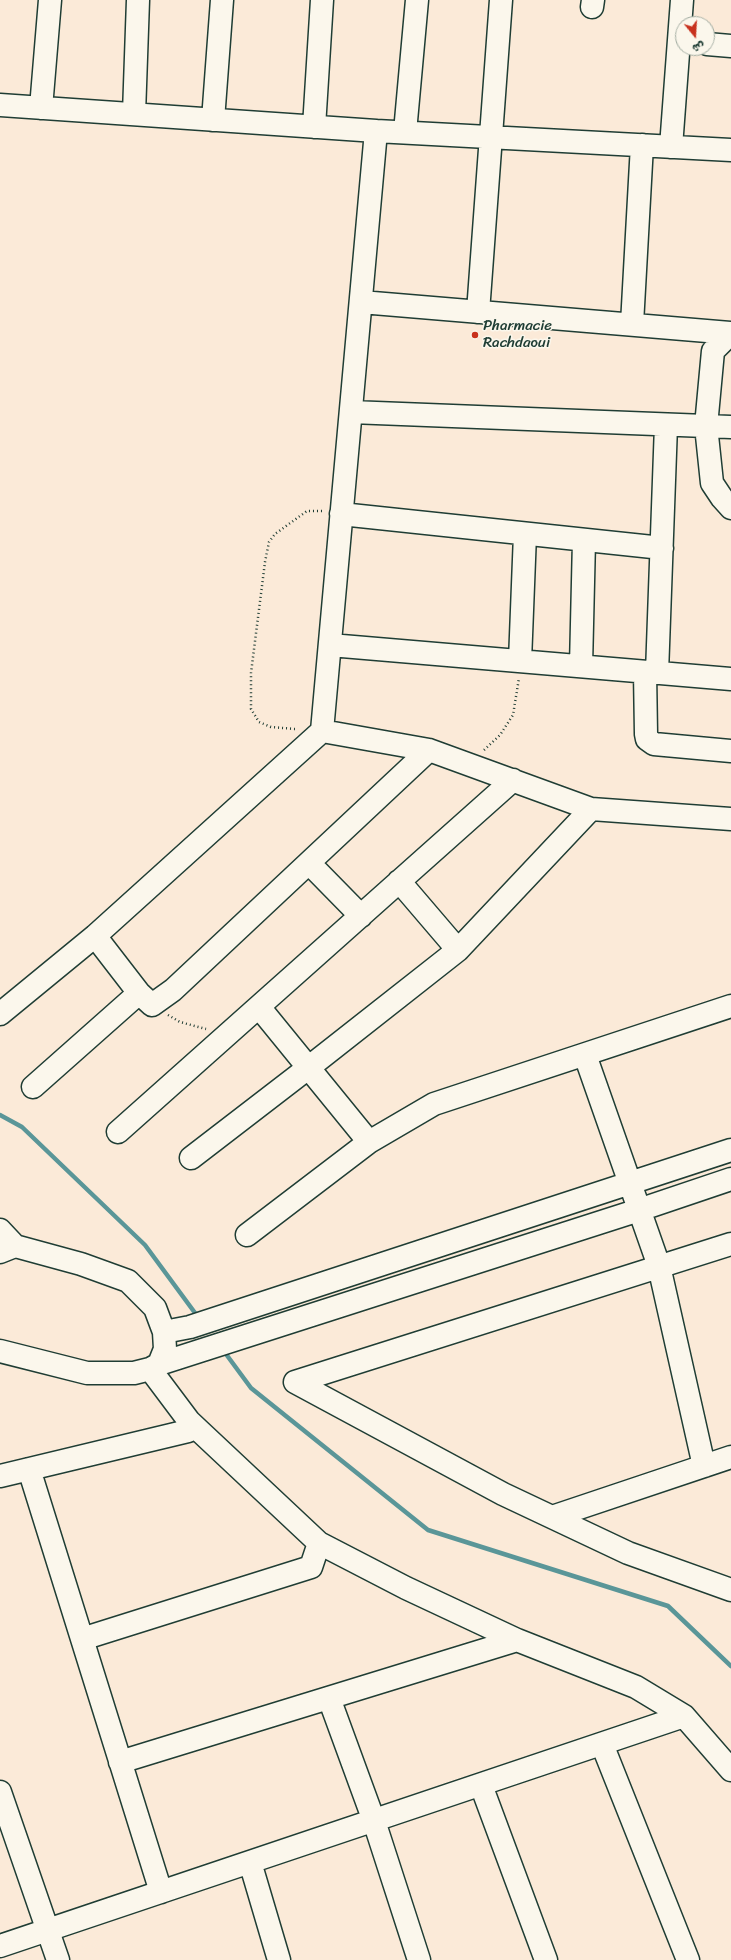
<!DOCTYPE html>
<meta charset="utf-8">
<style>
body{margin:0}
#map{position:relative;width:731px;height:1960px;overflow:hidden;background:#fbead8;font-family:Sriracha,"Playpen Sans Arabic",sans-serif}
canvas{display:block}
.north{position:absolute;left:675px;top:16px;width:40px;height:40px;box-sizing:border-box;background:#fbf7ec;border:1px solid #a3ada2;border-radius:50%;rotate:162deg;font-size:11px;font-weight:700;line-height:16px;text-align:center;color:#1f3d34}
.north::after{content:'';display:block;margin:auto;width:14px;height:18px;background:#c8321e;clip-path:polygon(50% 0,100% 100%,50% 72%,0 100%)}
</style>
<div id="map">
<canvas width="731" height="1960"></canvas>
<div class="north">ش</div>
</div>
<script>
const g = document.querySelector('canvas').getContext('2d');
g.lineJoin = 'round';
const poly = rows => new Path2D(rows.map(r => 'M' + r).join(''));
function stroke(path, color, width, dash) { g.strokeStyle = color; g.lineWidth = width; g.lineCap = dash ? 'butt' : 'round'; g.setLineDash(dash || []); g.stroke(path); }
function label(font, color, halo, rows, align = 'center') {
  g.font = font + ' Sriracha,sans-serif'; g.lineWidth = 3; g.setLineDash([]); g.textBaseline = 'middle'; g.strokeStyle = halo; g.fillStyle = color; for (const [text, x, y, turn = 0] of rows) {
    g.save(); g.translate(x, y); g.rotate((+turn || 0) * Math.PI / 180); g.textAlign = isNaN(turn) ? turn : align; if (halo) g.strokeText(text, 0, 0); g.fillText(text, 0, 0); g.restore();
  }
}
const stream = poly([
 [0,1115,22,1127,145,1245,198,1317],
 [223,1350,251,1388,428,1530,668,1606,731,1666]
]);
const path = poly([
 [295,729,271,727,259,722,251,709,251,673,265,562,269,542,275,534,307,511,323,511],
 [484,750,500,735,513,715,519,678],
 [168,1015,180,1022,206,1029]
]);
const minor = poly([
 [592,7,593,0],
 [707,44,731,46],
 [0,105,376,131,731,150],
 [41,108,50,0],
 [134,114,138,0],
 [213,120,222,0],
 [314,127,322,0],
 [405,132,417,0],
 [671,147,682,0],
 [361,302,731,333],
 [478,312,501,0],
 [632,324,642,145],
 [731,333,713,351,706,426,712,483,722,498,731,508],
 [351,412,731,427],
 [341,514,662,548],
 [330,645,731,679],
 [520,661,525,534],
 [581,666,584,540],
 [645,672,646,734,647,739,654,744,731,751],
 [657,673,666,425],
 [322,731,429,750,591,809,731,819],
 [309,863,361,916],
 [399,881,458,950],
 [95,936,139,993,152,1005,173,990,429,750],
 [259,1007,369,1142],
 [0,1014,95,936,322,731,376,131],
 [585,1055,659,1266,704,1466],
 [33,1087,139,993],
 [118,1132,513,780],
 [191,1158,308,1068,458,950,591,809],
 [0,1230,15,1246],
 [247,1235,369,1142,434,1104,731,1006],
 [0,1252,15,1246,81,1264,128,1281,155,1308,164,1332,165,1349,159,1364,150,1369,134,1373,87,1373,0,1351],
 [164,1332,190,1327,731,1150],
 [159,1364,639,1210,731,1179],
 [295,1382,503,1494,628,1553,731,1590],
 [295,1382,731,1244],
 [189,1421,319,1543,406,1588,517,1640,636,1687,684,1716,731,1770],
 [29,1469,161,1892],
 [0,1476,188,1431,190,1426,189,1421,150,1369],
 [552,1517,731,1457],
 [82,1639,311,1567,319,1543],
 [329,1698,374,1821,419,1960],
 [602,1744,688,1960],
 [120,1762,517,1640],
 [481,1785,546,1960],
 [0,1792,58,1960],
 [250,1862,279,1960],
 [0,1946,684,1716]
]);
const markers = [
 [475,335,4,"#c8321e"]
];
const poiNames = [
 ["Pharmacie",483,326],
 ["Rachdaoui",483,343]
];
stroke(stream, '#5a9698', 4.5);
stroke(minor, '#1f3d34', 25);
stroke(path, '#1f3d34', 2.5, [1, 3]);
stroke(minor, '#fbf7ec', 22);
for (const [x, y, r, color] of markers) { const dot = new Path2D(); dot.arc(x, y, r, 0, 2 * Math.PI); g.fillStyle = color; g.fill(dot); stroke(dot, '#fbf7ec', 1.5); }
label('15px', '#1f3d34', '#fbf7ec', poiNames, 'left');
</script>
